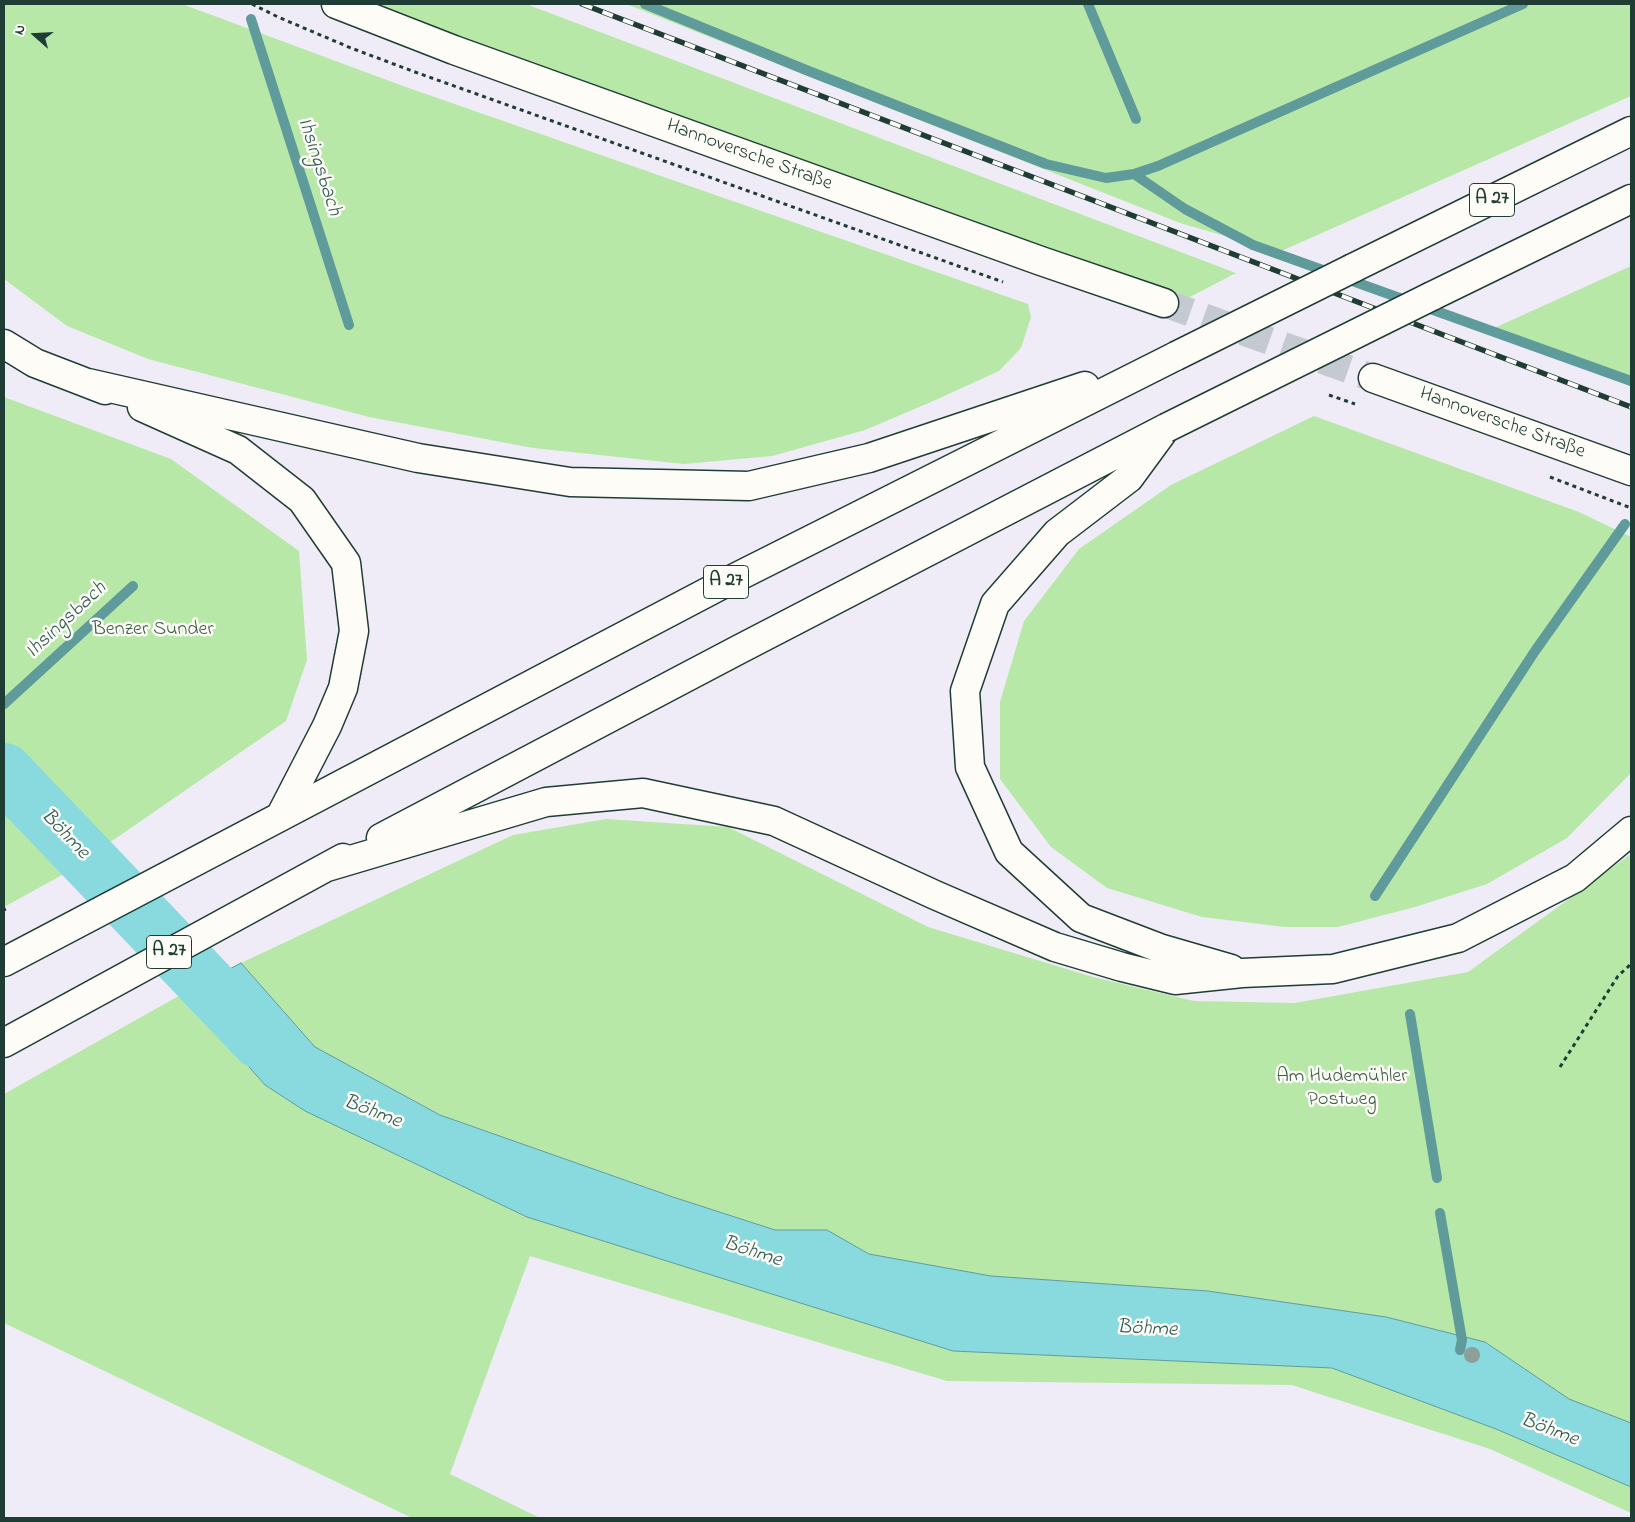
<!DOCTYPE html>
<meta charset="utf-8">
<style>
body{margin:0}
#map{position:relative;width:1635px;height:1522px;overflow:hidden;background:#efecf8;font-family:"Indie Flower",sans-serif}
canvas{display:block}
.frame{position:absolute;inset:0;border:5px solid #1f3d34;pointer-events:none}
.north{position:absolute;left:10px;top:10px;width:50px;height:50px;-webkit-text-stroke:4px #fdfcf7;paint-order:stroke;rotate:289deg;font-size:14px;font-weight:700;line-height:20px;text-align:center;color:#1f3d34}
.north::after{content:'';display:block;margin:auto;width:18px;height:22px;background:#1f3d34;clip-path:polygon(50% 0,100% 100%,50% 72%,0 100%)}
</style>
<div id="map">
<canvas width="1635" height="1522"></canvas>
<div class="frame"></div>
<div class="north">N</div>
</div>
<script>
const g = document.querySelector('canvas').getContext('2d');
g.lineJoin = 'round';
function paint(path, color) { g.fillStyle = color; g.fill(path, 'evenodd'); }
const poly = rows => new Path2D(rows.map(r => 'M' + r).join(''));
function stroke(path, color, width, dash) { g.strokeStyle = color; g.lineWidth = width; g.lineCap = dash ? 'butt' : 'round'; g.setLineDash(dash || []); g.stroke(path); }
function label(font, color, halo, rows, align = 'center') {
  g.font = font + ' "Indie Flower",sans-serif'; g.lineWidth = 5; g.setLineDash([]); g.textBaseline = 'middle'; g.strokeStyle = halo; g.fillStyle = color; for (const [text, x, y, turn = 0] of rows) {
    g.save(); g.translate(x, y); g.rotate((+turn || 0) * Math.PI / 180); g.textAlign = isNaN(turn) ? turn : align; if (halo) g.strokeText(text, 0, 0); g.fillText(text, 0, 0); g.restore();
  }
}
const green = poly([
 [4,4,182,4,403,86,1028,304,1031,317,1021,348,999,371,931,402,865,430,772,456,684,464,533,448,369,417,148,359,67,326,4,279],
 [369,4,526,4,1236,273,1186,299],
 [626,4,1631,4,1631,96,1279,252,1180,223],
 [1631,266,1631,378,1492,329],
 [4,397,171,459,299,551,307,660,286,721,64,874,4,907],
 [1314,416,1579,512,1631,537,1631,773,1567,838,1487,884,1415,907,1338,927,1285,927,1202,917,1107,888,1051,847,1000,779,1000,702,1024,621,1079,549,1171,485],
 [606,819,728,827,928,927,1093,977,1194,1001,1295,1003,1468,972,1631,854,1631,1423,1569,1399,1485,1342,1386,1317,1208,1291,991,1276,869,1254,827,1230,775,1230,674,1197,441,1115,315,1047,241,963,513,835],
 [184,993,265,1085,305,1111,527,1217,953,1351,1332,1368,1496,1429,1631,1487,1631,1513,1490,1449,1292,1385,947,1381,530,1256,450,1474,540,1518,412,1518,4,1323,4,1094]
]);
const water = poly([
 [241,963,315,1047,440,1115,673,1197,775,1230,827,1230,869,1254,991,1276,1208,1291,1386,1317,1485,1342,1569,1399,1631,1423,1631,1487,1496,1429,1332,1368,953,1351,527,1217,305,1111,265,1085,184,993,241,963]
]);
const stream = poly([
 [645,4,806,70,1046,164,1106,178,1134,174,1158,166,1523,4],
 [1088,4,1136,119],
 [251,19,349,325],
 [1134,174,1185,209,1253,245,1331,273],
 [1344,278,1631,381],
 [4,704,133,586],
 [1375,896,1535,651,1625,524],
 [1410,1014,1437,1178],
 [1440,1213,1462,1340,1460,1350]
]);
const river = poly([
 [4,772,260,1040]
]);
const majorTunnel = poly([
 [1164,303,1373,378]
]);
const path = poly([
 [252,4,278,17,351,48,415,72,1003,282],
 [1329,395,1355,404],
 [1550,477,1631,508],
 [4,908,5,911],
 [1560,1067,1618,976,1631,964]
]);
const major = poly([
 [336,4,454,50,1041,261,1164,303],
 [1373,378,1631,471]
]);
const highway = poly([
 [1353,268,1631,131],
 [1432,296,1631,199],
 [4,344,35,363,105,390],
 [88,383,418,458,570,482,749,486,869,458,1085,386],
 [142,407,238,450,302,500,346,563,354,631,343,688,327,726,280,817],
 [1162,433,1129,478,1057,533,995,604,965,691,970,767,1009,852,1081,918,1162,949,1231,969],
 [381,838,738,650,1166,428],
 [327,867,546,802,643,793,774,821,935,895,1055,947,1122,967,1175,980,1242,973,1333,969,1458,938,1575,878,1631,831],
 [4,962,719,586,1176,356],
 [4,1043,343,858]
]);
const rail = poly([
 [582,4,1631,407]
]);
const highwayBridge = poly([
 [1176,356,1353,268],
 [1166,428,1432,296]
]);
const trees = [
 [1472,1355]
];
const shields = [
 [1492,200,45],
 [726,582,45],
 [169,952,45]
];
const shieldNames = [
 ["A 27",1492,200],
 ["A 27",726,582],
 ["A 27",169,952]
];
const streetNames = [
 ["Hannoversche Straße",749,156,20],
 ["Hannoversche Straße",1502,424,20]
];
const parkNames = [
 ["Benzer Sunder",153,631],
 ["Am Hudemühler",1342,1078],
 ["Postweg",1342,1101]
];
const waterNames = [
 ["Ihsingsbach",318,167,72],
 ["Ihsingsbach",67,621,-43],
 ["Böhme",64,835,46],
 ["Böhme",372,1113,21],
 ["Böhme",752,1253,18],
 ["Böhme",1147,1330,3],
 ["Böhme",1549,1431,21]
];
paint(green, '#b8e8a7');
paint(water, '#88dade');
stroke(water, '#5e9b9a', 1);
stroke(stream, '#5e9b9a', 10);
stroke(river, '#88dade', 58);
stroke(majorTunnel, '#c5c9d1', 28, [28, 14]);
stroke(major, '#1f3d34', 31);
stroke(highway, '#1f3d34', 31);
stroke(path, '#1f3d34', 3, [4, 4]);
stroke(major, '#fdfcf7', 28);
stroke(highway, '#fdfcf7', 28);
stroke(rail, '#1f3d34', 5.5);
stroke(rail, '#fdfcf7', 4, [11]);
stroke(highwayBridge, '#1f3d34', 31, []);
stroke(highwayBridge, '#fdfcf7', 28);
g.fillStyle = '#8e9e99';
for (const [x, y] of trees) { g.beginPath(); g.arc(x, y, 8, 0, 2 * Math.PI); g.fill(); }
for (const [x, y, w] of shields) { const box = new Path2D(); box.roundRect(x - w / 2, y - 16.5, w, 33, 4); g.fillStyle = '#fdfcf7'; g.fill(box); stroke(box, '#1f3d34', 1); }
label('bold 19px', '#1f3d34', null, shieldNames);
label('20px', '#1f3d34', '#fdfcf7', streetNames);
label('20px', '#3e5f4b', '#fdfcf7', parkNames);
label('italic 21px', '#345c56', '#fdfcf7', waterNames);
</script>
